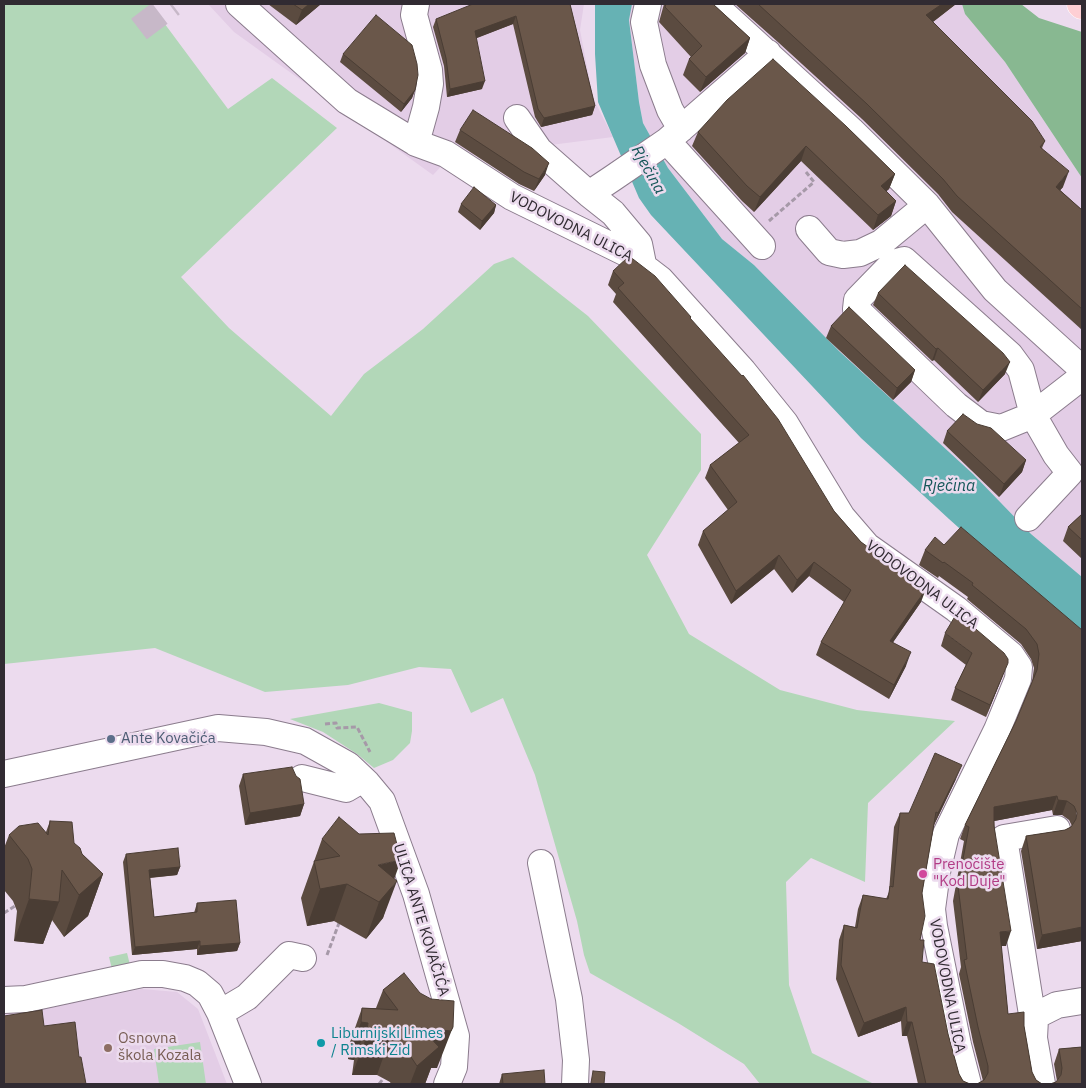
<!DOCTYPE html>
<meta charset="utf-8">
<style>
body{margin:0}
#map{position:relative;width:1086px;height:1088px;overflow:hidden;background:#ecdbee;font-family:"IBM Plex Sans",sans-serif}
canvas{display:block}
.frame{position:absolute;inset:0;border:5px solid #312b32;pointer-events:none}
</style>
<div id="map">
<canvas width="1086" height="1088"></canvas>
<div class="frame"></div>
</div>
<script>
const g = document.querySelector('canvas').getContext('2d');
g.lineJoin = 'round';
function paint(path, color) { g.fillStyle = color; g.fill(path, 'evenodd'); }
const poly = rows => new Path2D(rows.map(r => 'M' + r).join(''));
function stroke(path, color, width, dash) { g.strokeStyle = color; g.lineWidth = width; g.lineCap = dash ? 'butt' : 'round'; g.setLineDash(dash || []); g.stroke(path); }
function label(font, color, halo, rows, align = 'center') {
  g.font = font + ' "IBM Plex Sans",sans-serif'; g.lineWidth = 5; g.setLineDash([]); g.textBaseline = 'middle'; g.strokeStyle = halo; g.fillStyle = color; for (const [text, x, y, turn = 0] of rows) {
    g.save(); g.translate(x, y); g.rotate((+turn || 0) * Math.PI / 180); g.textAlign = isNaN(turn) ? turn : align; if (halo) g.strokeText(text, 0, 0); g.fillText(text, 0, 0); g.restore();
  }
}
const built = poly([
 [208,4,584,4,580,30,593,98,613,137,449,158,433,175,234,32],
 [631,4,962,4,965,14,1005,62,1082,178,1082,577,1031,534,973,474,839,351,754,265,722,239,668,168,643,123,639,102,629,20],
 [142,989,177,992,198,1009,227,1084,4,1084,4,1011,27,1011]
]);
const green = poly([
 [4,4,150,4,228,109,272,78,337,128,181,277,229,328,331,416,364,374,423,329,494,264,513,257,588,316,701,434,701,470,647,555,689,634,780,690,857,710,955,721,868,803,865,882,811,858,786,882,789,985,812,1053,874,1084,760,1084,744,1064,678,1023,590,973,584,955,577,921,535,775,503,698,471,713,451,669,419,667,348,685,265,692,155,648,4,664],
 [379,703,412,712,412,731,410,743,393,760,374,768,357,754,323,732,290,719],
 [127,953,131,969,113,973,109,957],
 [200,1042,206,1084,159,1084,154,1049]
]);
const forest = poly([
 [962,4,1021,4,1039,18,1082,32,1082,178,1005,62,965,14]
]);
const water = poly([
 [595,4,632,4,629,20,639,102,643,123,668,168,722,239,754,265,839,351,973,474,1031,534,1082,577,1082,638,949,519,861,438,651,215,639,198,598,102,595,54]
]);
const minorTunnel = poly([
 [139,29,172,4]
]);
const path = poly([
 [769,221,814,182,806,172],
 [325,724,336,723,337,728,357,727,370,752],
 [4,913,15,906],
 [327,955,339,923],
 [379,1084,383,1079]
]);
const minor = poly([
 [239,4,347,101,416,143,446,154,512,197,626,253,660,279,743,371,785,423,842,517,867,546,956,609,1011,655,1019,667,1018,679,997,730,946,834,937,872,932,909,934,926,958,1045,968,1084],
 [648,4,644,22,653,65,670,110,681,129],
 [713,4,851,130,927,205,995,290,1082,369],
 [517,118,539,150,589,194,613,178,667,141,768,53],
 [667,141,762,246],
 [416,143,426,107,430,84,429,70,414,15,416,4],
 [589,194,613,213,639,244,643,264],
 [809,229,829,252,843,255,860,253,881,243,927,205],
 [1028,518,1070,473,1056,455,1033,415,1021,370,1010,355,904,260,893,263,857,300,856,309,956,405,981,424,1001,428,1033,415,1082,377],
 [4,774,218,728,266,732,305,741,348,765,367,783,382,801,416,894,456,1036,454,1067,447,1084],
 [302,778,346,789,363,779],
 [541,863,569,999,576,1060,575,1084],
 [4,1000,26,999,142,974,163,974,185,978,197,983,210,994,220,1013,248,1084],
 [220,1013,247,997,289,955,303,958],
 [1034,1027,1004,838,1057,829],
 [1042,1084,1034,1038,1035,1019,1039,1014,1057,1005,1082,1001]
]);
const major = poly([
 [1081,4,1082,5]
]);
const wall = poly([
 [268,4,321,4,296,25],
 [570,4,595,106,592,115,541,127,535,117,513,24,476,38,482,89,447,97,444,66,433,27,436,19],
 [664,4,713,4,750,38,745,53,700,92,683,75,689,59,691,57,659,22],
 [735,4,956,4,933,22,1045,141,1042,148,1063,187,1060,190,1082,210,1082,330,952,212,938,194,862,119,779,43],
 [343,54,415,90,412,98,401,112,340,62],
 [846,126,895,174,889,189,886,191,896,201,891,216,873,230,801,161,754,212,742,201,692,146,698,132],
 [460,130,545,175,534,191,519,184,455,142],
 [461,204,496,205,494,213,480,230,458,212],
 [613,271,691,317,690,319,834,511,861,542,921,602,893,642,906,666,889,699,816,655,821,642,844,602,809,576,792,593,774,569,731,604,698,545,703,531,728,510,705,478,710,465,739,443,613,302,616,294,608,285],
 [878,293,1005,374,978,402,934,360,932,361,873,305],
 [831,326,915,370,911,382,893,400,826,338],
 [947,431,1026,460,1022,472,999,497,943,443],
 [1082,514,1082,559,1063,541,1068,527],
 [944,545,1068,618,1082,941,1037,949,1021,851,1026,836,1065,830,1072,826,1069,820,1062,815,1053,815,1052,810,994,821,1006,946,1001,946,1008,1014,1024,1026,1032,1072,1036,1080,1042,1084,1047,1084,918,1084,907,1036,902,1036,901,1021,858,1037,836,979,839,940,844,925,855,927,858,909,863,895,886,899,889,892,894,827,900,813,909,813,956,779,934,825,922,893,920,940,922,962,948,1034,959,1074,963,1081,970,1084,977,1084,983,1081,973,1042,959,974,961,967,953,901,964,841,960,839,965,825,1016,721,1032,682,1034,668,1031,659,1021,644,967,599,968,597,939,576,938,578,919,565,925,550],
 [945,633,1003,675,986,717,951,700,955,688,966,665,941,646],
 [243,774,304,804,300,816,245,825,239,786],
 [50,821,74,843,82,854,103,874,88,916,64,937,52,920,43,944,14,941,17,911,13,901,4,890,4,848,9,835,46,832],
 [322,839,394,879,383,918,366,939,334,921,307,926,301,898],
 [126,854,180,867,177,875,150,878,154,917,194,913,197,903,240,943,237,951,197,955,197,949,132,955,123,862],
 [404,973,437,1068,431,1068,425,1084,391,1084,390,1082,377,1075,352,1075,354,1060,348,1059,349,1045,362,1008,376,1008,383,990],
 [1082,1047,1057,1081,1054,1064,1059,1049],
 [502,1074,545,1084,499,1084]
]);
const shadedWall = poly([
 [309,4,321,4,296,25,302,10],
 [942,4,956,4,921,31,926,15],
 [516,16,513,24,472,40,475,31],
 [750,38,745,53,700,92,706,77],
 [485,81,482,89,447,97,450,89],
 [415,90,412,98,401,112,404,104],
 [595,106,592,115,541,127,544,118],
 [806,146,801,161,754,212,760,197],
 [549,163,545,175,534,191,539,179],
 [1069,171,1063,187,1050,202,1056,187],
 [895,174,889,189,876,201,881,186],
 [896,201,891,216,873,230,878,215],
 [496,205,494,213,480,230,482,221],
 [938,348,934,360,932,361,936,349],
 [1010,362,1005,374,978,402,983,390],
 [915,370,911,382,893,400,897,388],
 [1026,460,1022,472,999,497,1004,484],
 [779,555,774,569,731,604,736,591],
 [814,562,809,576,792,593,797,580],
 [926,589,921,602,885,654,890,641],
 [911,652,906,666,889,699,894,685],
 [1008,663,1003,675,986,717,990,705],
 [962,765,956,779,933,827,938,813],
 [1057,796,1052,810,989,822,994,807],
 [1058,800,1067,801,1062,815,1053,815],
 [304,804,300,816,245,825,250,813],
 [401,860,391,888,397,881,383,918,366,939,379,902,378,865],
 [180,867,177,875,146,878,149,870],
 [103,874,88,916,64,937,79,895],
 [347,884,334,921,307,926,320,889],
 [29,899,59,902,43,944,14,941],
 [1082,927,1082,941,1037,949,1042,935],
 [1011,931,1006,946,995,946,1000,932],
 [200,941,197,949,132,955,135,947],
 [240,943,237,951,197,955,200,946],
 [906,1007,901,1021,858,1037,864,1023],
 [361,1022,368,1023,354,1060,348,1059],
 [907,1022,912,1022,907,1036,902,1036],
 [453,1027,437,1068,431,1068,425,1084,410,1084,417,1066,421,1028],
 [366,1038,390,1038,377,1075,352,1075]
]);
const building = poly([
 [293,4,309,4,302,10,293,4],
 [473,4,570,4,595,106,544,118,538,109,516,16,475,31,485,81,450,89,446,58,436,19,473,4],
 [666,4,713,4,750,38,706,77,689,59,702,46,665,7,666,4],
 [758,4,942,4,926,15,1032,121,1045,141,1040,147,1069,171,1056,187,1082,210,1082,309,957,196,943,179,867,104,758,4],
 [376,15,412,45,417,64,418,75,415,90,404,104,343,54,376,15],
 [773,59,846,126,895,174,881,186,896,201,878,215,806,146,760,197,747,186,698,132,727,100,773,59],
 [473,110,532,148,549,163,539,179,524,172,460,130,473,110],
 [474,187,496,205,482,221,461,204,474,187],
 [629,256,655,276,691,317,690,318,742,376,743,375,778,419,834,511,861,542,926,589,890,641,911,652,894,685,821,642,851,590,814,562,797,580,779,555,736,591,703,531,737,502,710,465,749,435,618,288,624,283,613,271,629,256],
 [905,265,1003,353,1010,362,983,390,938,348,936,349,878,293,905,265],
 [849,307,915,370,897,388,831,326,849,307],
 [963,414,977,424,991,428,1026,460,1004,484,947,431,963,414],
 [1082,514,1082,540,1068,527,1082,514],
 [961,527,1082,630,1082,927,1042,935,1026,836,1065,830,1071,827,1076,819,1077,813,1074,806,1067,801,1058,800,1057,796,994,807,994,826,1011,931,1000,932,1008,1014,1024,1012,1024,1026,1032,1072,1036,1080,1042,1084,1047,1084,926,1084,912,1022,907,1022,906,1007,864,1023,841,965,844,925,857,928,863,895,888,899,890,886,893,887,900,813,909,813,935,753,962,765,938,813,936,812,922,893,925,916,920,940,924,940,922,962,934,964,948,1034,959,1074,963,1081,970,1084,977,1084,984,1080,988,1073,988,1066,978,1027,964,960,967,959,958,886,969,827,965,825,1016,721,1037,670,1039,654,1037,644,1026,629,972,585,973,583,944,562,943,563,925,550,935,537,944,545,961,527],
 [957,613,1004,653,1008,659,1008,663,990,705,955,688,972,653,945,633,957,613],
 [292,767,296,776,300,779,304,804,250,813,243,774,292,767],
 [339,817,359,834,394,833,401,860,378,865,397,881,379,902,347,884,320,889,314,861,340,856,322,839,339,817],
 [50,821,72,822,74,843,80,848,82,854,103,874,79,895,62,870,59,902,29,899,32,869,28,859,9,835,19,826,38,823,48,835,50,821],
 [178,848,180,867,149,870,154,917,197,912,197,903,236,900,240,943,200,946,200,941,135,947,126,854,178,848],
 [404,973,420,993,431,999,454,1001,453,1027,451,1031,421,1028,439,1047,417,1066,403,1045,390,1038,366,1038,368,1023,361,1022,362,1008,398,1010,383,990,404,973],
 [42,1010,44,1026,75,1022,79,1057,81,1057,86,1084,4,1084,4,1016,42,1010],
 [1082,1047,1082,1084,1050,1084,1056,1082,1061,1075,1062,1068,1059,1049,1082,1047],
 [544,1070,545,1084,503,1084,502,1074,544,1070],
 [593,1071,605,1072,604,1084,590,1084,591,1083,593,1071]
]);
const markers = [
 [111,739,5,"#5c6f8a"],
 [923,874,5,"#d1479c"],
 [321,1043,5,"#0f9aa8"],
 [108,1048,5,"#8d6e63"]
];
const streetNames = [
 ["VODOVODNA ULICA",571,227,27],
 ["VODOVODNA ULICA",922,585,37],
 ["ULICA ANTE KOVAČIĆA",421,920,73],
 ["VODOVODNA ULICA",947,986,79]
];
const serviceNames = [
 ["Ante Kovačića",121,739]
];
const hotelNames = [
 ["Prenočište",933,865],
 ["\"Kod Duje\"",933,882]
];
const cultureNames = [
 ["Liburnijski Limes",331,1034],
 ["/ Rimski Zid",331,1051]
];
const educationNames = [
 ["Osnovna",118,1039],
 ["škola Kozala",118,1056]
];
const waterNames = [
 ["Rječina",648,170,61],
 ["Rječina",949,486]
];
paint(built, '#e3cde6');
paint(green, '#b2d7b8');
paint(forest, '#88b891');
paint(water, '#66b2b4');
stroke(minorTunnel, '#c7b8c8', 26, [26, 13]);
stroke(minor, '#8b7c8d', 28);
stroke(major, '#fff', 29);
stroke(path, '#a699a8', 3, [5, 2.5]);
stroke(minor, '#fff', 26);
stroke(major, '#fecfd4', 28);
paint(wall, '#5b4b40');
paint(shadedWall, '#4a3d34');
paint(building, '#6a574a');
stroke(building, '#4a3d34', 1);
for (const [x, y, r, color] of markers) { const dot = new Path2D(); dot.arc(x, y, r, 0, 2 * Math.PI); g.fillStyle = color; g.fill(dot); stroke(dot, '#ecdbee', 2); }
label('15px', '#312b32', '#ecdbee', streetNames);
label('15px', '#4e5e75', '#ecdbee', serviceNames, 'left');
label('15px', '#b23c85', '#ecdbee', hotelNames, 'left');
label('15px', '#0d838f', '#ecdbee', cultureNames, 'left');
label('15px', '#785e54', '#ecdbee', educationNames, 'left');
label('italic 16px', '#155759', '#ecdbee', waterNames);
</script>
